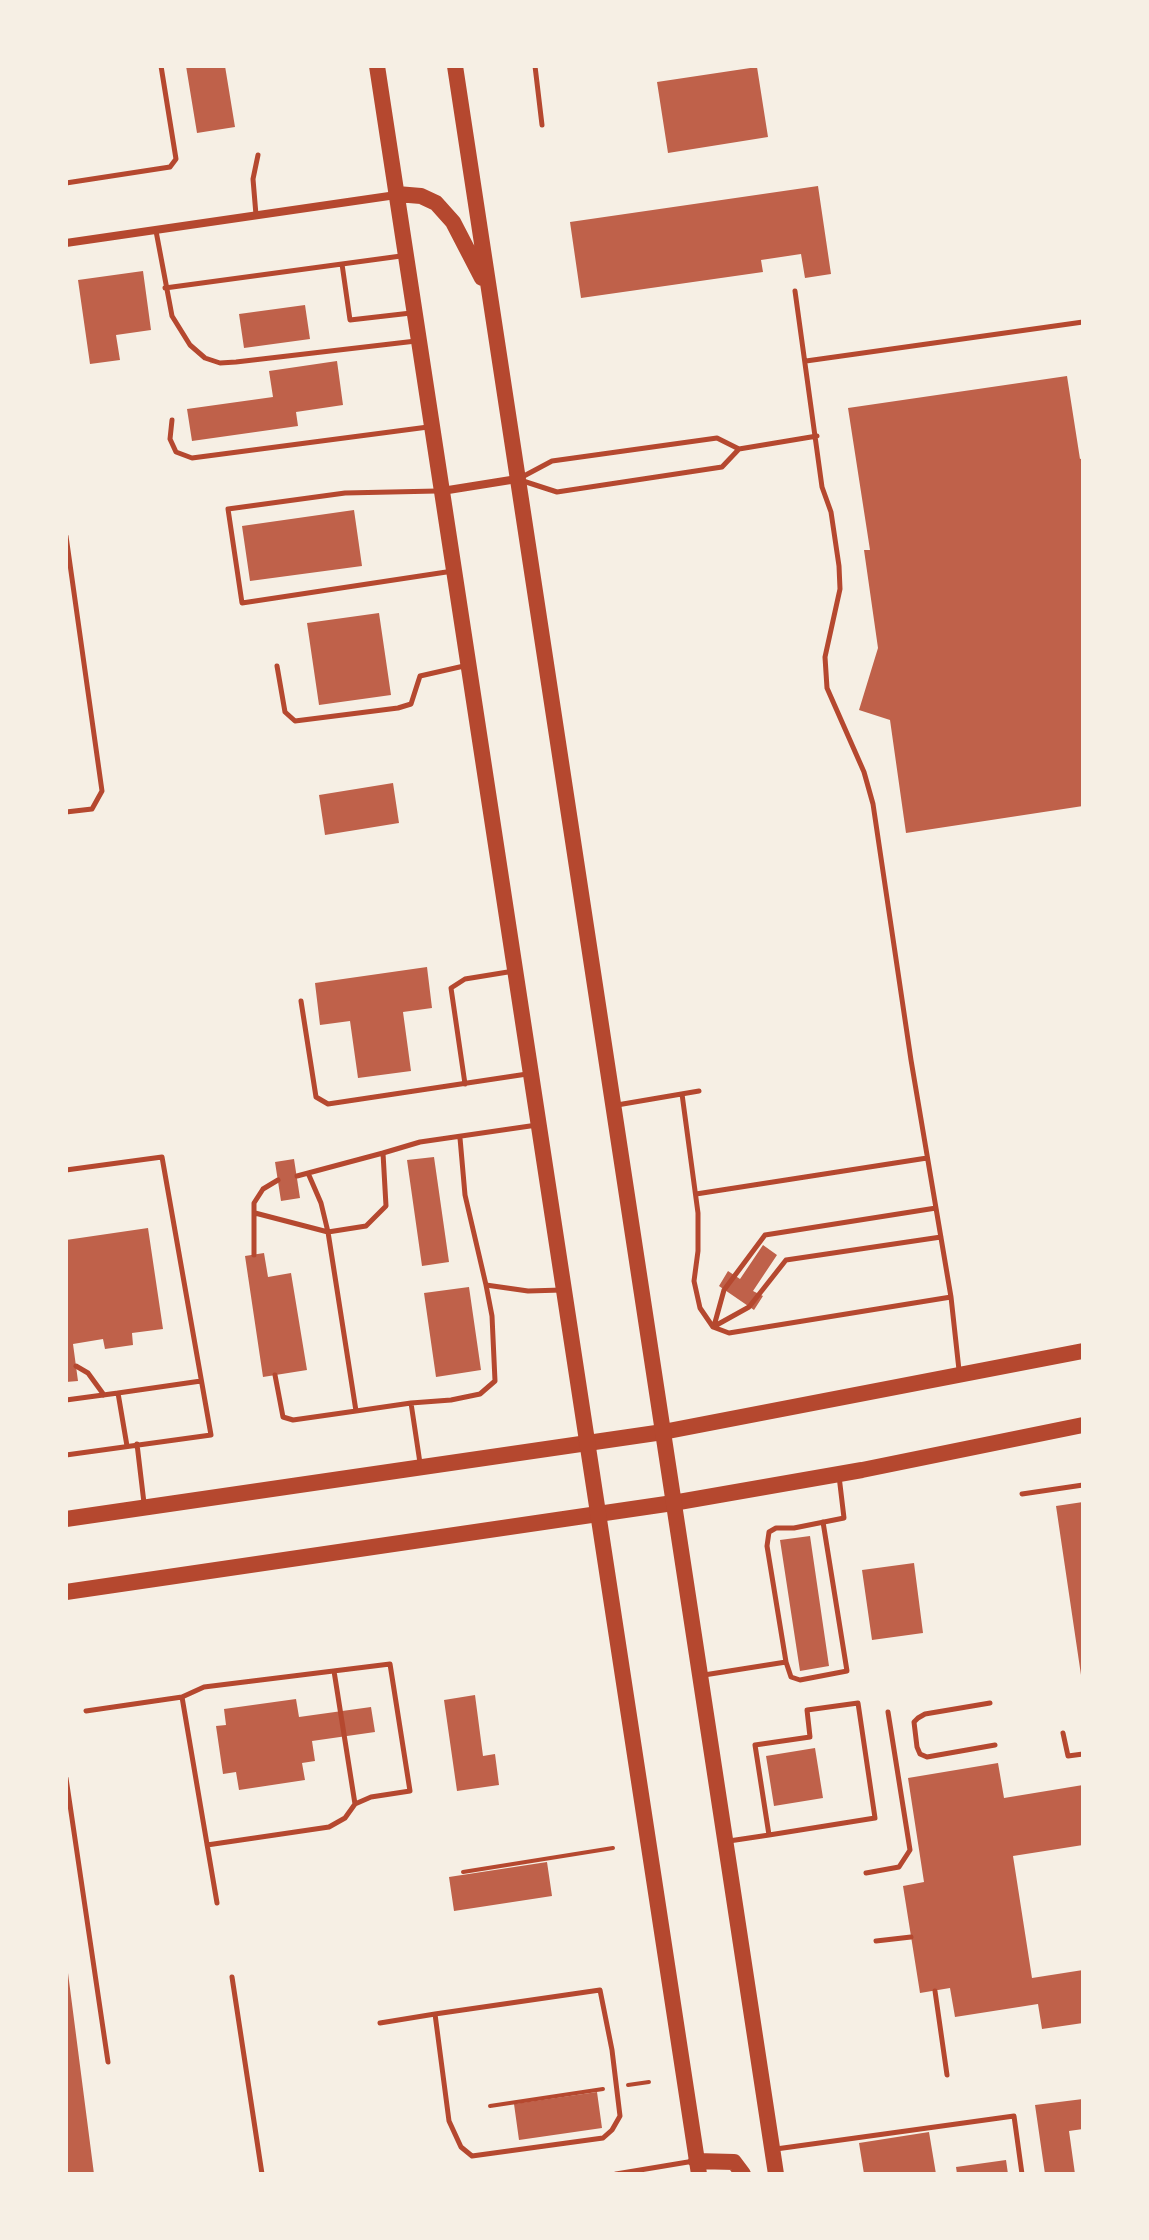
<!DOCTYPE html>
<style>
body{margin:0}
#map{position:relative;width:1149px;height:2240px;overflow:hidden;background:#f6efe4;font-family:Helvetica,sans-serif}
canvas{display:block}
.frame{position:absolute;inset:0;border:68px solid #f6efe4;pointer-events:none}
</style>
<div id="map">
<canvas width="1149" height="2240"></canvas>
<div class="frame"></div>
</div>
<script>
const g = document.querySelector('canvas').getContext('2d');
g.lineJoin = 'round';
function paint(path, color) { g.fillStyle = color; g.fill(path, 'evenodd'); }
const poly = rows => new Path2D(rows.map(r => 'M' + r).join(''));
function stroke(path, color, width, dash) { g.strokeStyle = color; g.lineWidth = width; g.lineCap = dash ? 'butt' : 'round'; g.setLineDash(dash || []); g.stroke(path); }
const building = poly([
 [186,66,225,66,235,127,197,133],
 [757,67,768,137,668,153,657,82],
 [818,186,831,274,805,278,801,254,761,260,763,272,581,298,570,222],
 [143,271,151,330,116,335,120,360,90,364,78,280],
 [305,305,310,339,244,348,239,314],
 [337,361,343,405,296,412,298,426,192,441,187,409,273,397,269,371],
 [1067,376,1080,459,1083,458,1083,806,906,833,890,720,859,710,878,648,864,550,870,550,848,408],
 [354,510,362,566,250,581,242,526],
 [379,613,391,695,319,705,307,623],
 [393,783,399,823,325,835,319,795],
 [427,967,432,1008,403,1012,411,1071,358,1078,350,1021,320,1025,315,983],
 [434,1157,449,1262,422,1266,407,1160],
 [294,1159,300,1198,281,1201,275,1162],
 [148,1228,163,1329,132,1333,133,1345,105,1349,103,1339,73,1344,78,1381,66,1382,66,1240],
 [763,1245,777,1255,753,1291,763,1296,754,1310,719,1286,728,1271,740,1279],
 [264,1253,268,1277,291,1273,307,1370,263,1377,245,1256],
 [469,1287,481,1370,436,1377,424,1293],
 [1083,1502,1083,1675,1081,1675,1056,1506],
 [810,1536,829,1666,800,1671,780,1540],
 [914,1563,923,1633,872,1640,862,1570],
 [475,1695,483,1756,495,1754,499,1785,457,1791,444,1700],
 [296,1699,299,1717,371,1707,375,1732,312,1741,315,1761,302,1763,305,1780,239,1790,236,1772,223,1774,216,1726,226,1725,224,1709],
 [815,1748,823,1798,774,1806,766,1756],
 [998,1763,1004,1798,1083,1785,1083,1845,1013,1856,1032,1978,1083,1970,1083,2023,1042,2029,1038,2004,955,2017,950,1988,920,1993,903,1886,924,1882,908,1778],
 [547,1862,552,1896,454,1911,449,1877],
 [66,1973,68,1973,94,2174,66,2174],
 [597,2092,602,2128,519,2140,514,2104],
 [1083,2099,1083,2129,1069,2131,1075,2174,1045,2174,1035,2105],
 [929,2132,936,2174,864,2174,859,2143],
 [1006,2160,1008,2174,957,2174,956,2167]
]);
const path = poly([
 [463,1872,613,1848],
 [628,2085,649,2082],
 [490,2106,603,2089]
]);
const service = poly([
 [535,66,542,125],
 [66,183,170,167,176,159,161,66],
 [256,215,253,179,258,155],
 [156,231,172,316,190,345,205,358,220,363,236,362,416,341],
 [401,256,342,264,350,320,411,313],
 [165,288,342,264],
 [795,291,822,487,831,512,839,566,840,589,825,657,827,688,864,772,873,804,911,1060,951,1297,959,1370],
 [806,361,1083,322],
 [172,420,170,439,176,452,192,458,428,427],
 [522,477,552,461,717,438,739,449,817,436],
 [523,481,557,492,722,467,739,449],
 [437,491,345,493,228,509,242,603,453,571],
 [66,536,102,791,92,809,66,812],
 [277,666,285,712,295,721,398,708,411,704,420,676,464,666],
 [301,1001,316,1097,328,1104,527,1074],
 [465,1084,451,988,465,979,514,971],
 [682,1094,698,1213,698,1251,694,1281,700,1308,713,1327,729,1333,951,1297],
 [617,1105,699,1091],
 [460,1138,465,1195,486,1285,528,1291,562,1290],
 [66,1170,162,1157,211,1435,66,1455],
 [297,1176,383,1153],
 [696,1194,927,1158],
 [255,1213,328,1232,321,1203,308,1173],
 [254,1255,254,1203,263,1189,278,1180],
 [714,1326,724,1290,765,1235,936,1208],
 [713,1327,749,1307,786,1260,941,1237],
 [76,1366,88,1373,104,1395],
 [275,1375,283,1417,293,1420,356,1411],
 [66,1400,118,1393],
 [411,1403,451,1400,480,1394,495,1381,492,1316,486,1285],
 [137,1444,144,1503],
 [127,1446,118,1393,201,1381],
 [420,1463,411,1403,356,1411,328,1232,366,1226,386,1206,383,1153,420,1142,537,1125],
 [1022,1494,1083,1485],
 [786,1662,791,1677,800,1680,847,1671,823,1522],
 [334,1671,355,1804],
 [704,1675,786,1662,767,1546,769,1532,776,1528,794,1528,844,1518,839,1476],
 [182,1697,217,1903],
 [990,1703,925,1714,918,1718,914,1722,917,1747,920,1754,927,1757,995,1745],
 [86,1711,182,1697,204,1687,390,1664,410,1791,371,1797,355,1804,345,1818,329,1827,207,1845],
 [1063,1733,1068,1756,1083,1754],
 [66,1778,108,2062],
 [729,1841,769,1835,875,1818,858,1703,807,1710,810,1737,755,1745,769,1835],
 [866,1873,899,1867,910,1850,888,1712],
 [876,1941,911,1937],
 [232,1977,262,2174],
 [935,1991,947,2075],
 [380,2023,435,2014,600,1990,612,2050,620,2116,612,2130,603,2138,472,2156,461,2147,449,2121,435,2014],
 [776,2149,1014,2116,1022,2174],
 [616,2174,694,2161]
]);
const minor = poly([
 [66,243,396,195],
 [442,491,517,479]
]);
const primary = poly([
 [66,1519,663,1432,1083,1351],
 [66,1592,673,1503,862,1470,1083,1425]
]);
const trunk = poly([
 [377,66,699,2174],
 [455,66,776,2174],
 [397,194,421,196,436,203,453,222,482,278],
 [696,2161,734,2162,743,2174]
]);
paint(building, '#bf614a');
stroke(path, '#b5482f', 4);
stroke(service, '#b5482f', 5);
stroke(minor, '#b5482f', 8);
stroke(primary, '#b5482f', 16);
stroke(trunk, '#b5482f', 16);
</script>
